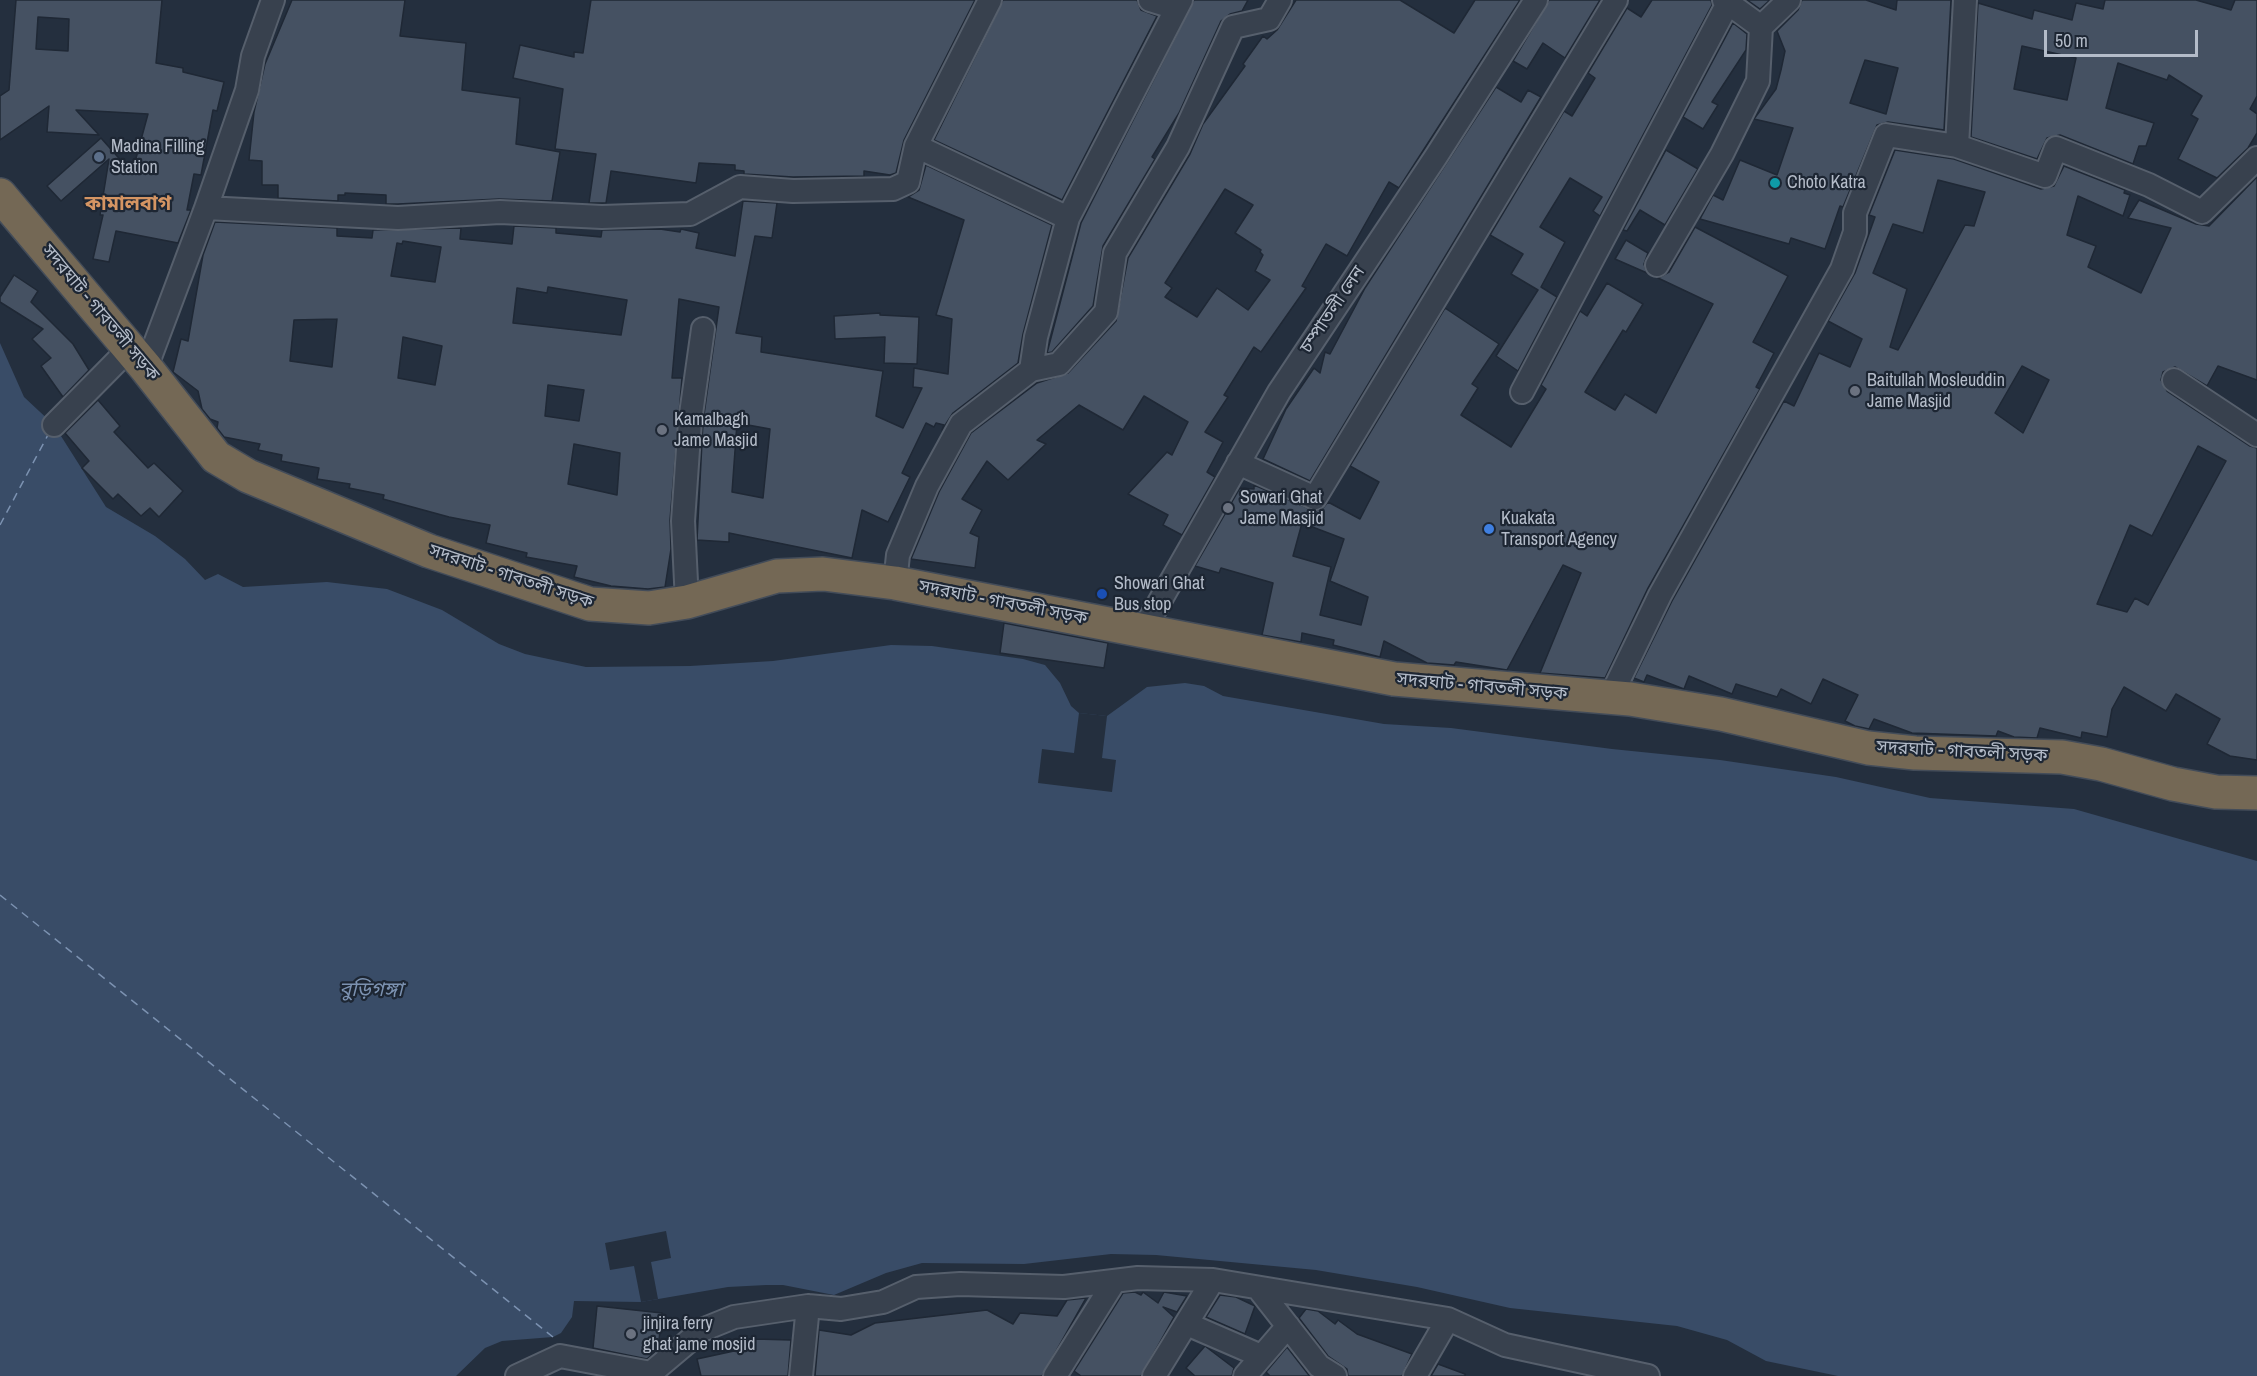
<!DOCTYPE html>
<meta charset="utf-8">
<style>
body{margin:0}
#map{position:relative;width:2257px;height:1376px;overflow:hidden;background:#242f3e;font-family:"Archivo Narrow",sans-serif}
canvas{display:block}
.scale{position:absolute;left:2044px;top:30px;width:154px;height:27px;box-sizing:border-box;border:3px solid #b4bcc9;border-top:0;padding-left:8px;font-size:18px;line-height:21px;white-space:nowrap;color:#b4bcc9;-webkit-text-stroke:4px #1d2633;paint-order:stroke}
</style>
<div id="map">
<canvas width="2257" height="1376"></canvas>
<div class="scale">50 m</div>
</div>
<script>
const g = document.querySelector('canvas').getContext('2d');
g.lineJoin = 'round';
function paint(path, color) { g.fillStyle = color; g.fill(path, 'evenodd'); }
const poly = rows => new Path2D(rows.map(r => 'M' + r).join(''));
function stroke(path, color, width, dash) { g.strokeStyle = color; g.lineWidth = width; g.lineCap = dash ? 'butt' : 'round'; g.setLineDash(dash || []); g.stroke(path); }
function label(font, color, halo, rows, align = 'center') {
  g.font = font + ' "Archivo Narrow","Noto Sans Bengali",sans-serif'; g.lineWidth = 4.5; g.setLineDash([]); g.textBaseline = 'middle'; g.strokeStyle = halo; g.fillStyle = color; for (const [text, x, y, turn = 0] of rows) {
    g.save(); g.translate(x, y); g.rotate((+turn || 0) * Math.PI / 180); g.textAlign = isNaN(turn) ? turn : align; if (halo) g.strokeText(text, 0, 0); g.fillText(text, 0, 0); g.restore();
  }
}
const water = poly([
 [0,343,24,397,54,425,106,507,155,536,185,559,205,580,218,574,243,587,327,582,387,589,442,610,499,644,525,654,586,667,690,666,773,661,891,645,932,646,1023,659,1045,665,1060,683,1071,706,1079,713,1107,716,1147,687,1185,683,1204,686,1223,696,1384,724,1451,728,1612,749,1720,760,1836,777,1930,798,2074,809,2257,861,2257,1376,1838,1376,1766,1361,1727,1340,1677,1326,1510,1308,1417,1287,1316,1270,1156,1255,1111,1254,1024,1264,922,1263,886,1273,834,1295,783,1285,766,1285,728,1287,641,1302,574,1301,572,1317,561,1333,553,1337,502,1341,485,1348,456,1376,0,1376]
]);
const pier = poly([
 [1079,713,1107,716,1102,758,1116,760,1112,792,1038,783,1042,749,1074,753],
 [666,1231,671,1258,651,1262,658,1299,641,1302,634,1266,610,1270,605,1243]
]);
const ferry = poly([
 [0,525,49,433],
 [0,895,553,1337]
]);
const building = poly([
 [16,0,162,0,156,63,183,68,183,72,224,82,217,111,213,110,201,175,194,174,187,210,191,210,178,243,116,231,109,262,93,259,103,215,100,215,109,159,61,201,47,186,101,138,132,173,148,114,76,110,99,135,47,132,49,106,0,140,0,96,9,90,16,0],
 [38,17,69,19,68,51,36,49,38,17],
 [292,0,405,0,400,36,466,43,462,90,520,98,516,144,560,152,552,201,499,199,398,204,386,204,386,195,345,193,345,195,338,195,338,201,278,198,278,185,262,185,262,161,249,160,254,112,265,64,292,0],
 [591,0,975,0,904,140,896,173,890,175,864,171,864,176,793,177,744,174,744,171,735,170,735,165,699,163,696,183,611,171,606,203,589,203,596,154,555,149,563,89,513,78,520,45,574,57,574,52,583,53,591,0],
 [1003,0,1137,0,1141,10,1157,16,1062,200,934,140,1003,0],
 [1194,0,1248,0,1242,11,1230,14,1221,21,1179,113,1152,157,1155,159,1103,246,1093,306,1052,352,1047,353,1081,223,1194,0],
 [1296,0,1400,0,1454,33,1475,0,1520,0,1399,188,1389,182,1347,256,1326,244,1302,286,1306,288,1261,352,1254,347,1224,395,1228,397,1205,432,1223,442,1207,472,1215,477,1182,535,1163,525,1168,515,1128,494,1167,452,1172,455,1188,422,1144,396,1123,430,1079,405,1037,440,1046,444,1008,480,987,461,962,499,982,510,970,533,979,537,975,568,911,559,939,492,971,433,1037,383,1068,373,1116,321,1128,258,1190,154,1203,124,1245,66,1243,64,1263,36,1267,39,1277,30,1296,0],
 [1225,189,1253,205,1235,233,1261,250,1260,252,1263,255,1255,271,1270,280,1248,310,1217,288,1197,317,1165,297,1172,288,1165,283,1225,189],
 [1549,0,1600,0,1565,58,1543,43,1527,69,1513,61,1549,0],
 [1652,0,1711,0,1712,5,1600,216,1593,211,1602,197,1570,178,1540,227,1565,242,1541,287,1557,297,1518,371,1496,356,1538,290,1511,274,1523,254,1490,235,1564,111,1572,116,1595,78,1588,73,1627,8,1641,17,1652,0],
 [1747,0,1770,0,1760,9,1747,0],
 [1802,0,1866,0,1896,10,1897,0,1951,0,1944,130,1888,122,1877,125,1843,207,1840,206,1825,249,1791,238,1789,244,1700,219,1713,195,1723,200,1740,160,1777,175,1793,128,1754,119,1776,89,1781,70,1785,51,1777,31,1798,10,1802,0],
 [1865,60,1898,68,1886,114,1850,103,1865,60],
 [2105,0,2196,0,2231,10,2235,0,2257,0,2257,96,2250,109,2257,114,2257,133,2248,148,2217,178,2178,159,2198,119,2191,115,2202,96,2169,75,2167,80,2118,63,2106,108,2154,123,2146,146,2139,146,2133,164,2060,135,2047,138,2037,159,1971,137,1978,3,2032,19,2034,10,2072,20,2076,3,2103,9,2105,0],
 [2022,46,2076,58,2067,100,2014,89,2022,46],
 [1733,23,1747,34,1746,50,1712,102,1718,105,1703,129,1683,117,1733,23],
 [1496,87,1521,102,1528,90,1541,97,1310,481,1263,459,1286,409,1314,368,1320,373,1325,352,1330,354,1365,288,1496,87],
 [1666,150,1698,169,1665,225,1640,210,1627,231,1623,230,1666,150],
 [1895,150,1954,159,2041,189,2054,186,2064,166,2125,190,2124,193,2130,195,2123,216,2078,196,2067,235,2096,246,2088,267,2141,293,2171,228,2128,218,2139,200,2196,224,2209,226,2257,177,2257,380,2218,366,2207,386,2175,367,2163,372,2161,380,2167,391,2250,446,2257,448,2257,760,2230,756,2207,744,2220,719,2176,694,2166,711,2124,687,2112,709,2107,737,2082,732,2081,738,2040,728,2037,738,2014,737,1998,731,1996,736,1912,733,1874,719,1869,729,1855,726,1845,721,1858,695,1823,679,1811,704,1781,689,1777,697,1736,684,1732,694,1689,676,1684,689,1647,675,1644,682,1634,678,1672,601,1784,401,1794,406,1819,353,1850,367,1862,339,1828,321,1855,273,1875,217,1869,215,1895,150],
 [1938,180,1985,192,1974,226,1965,225,1898,350,1890,347,1907,289,1873,273,1893,224,1923,233,1938,180],
 [2022,366,2049,380,2023,433,1995,413,2022,366],
 [2198,446,2226,461,2148,605,2135,598,2127,612,2097,604,2130,525,2152,536,2198,446],
 [926,165,1052,225,1023,334,1018,363,953,413,942,430,944,425,936,423,934,427,926,423,902,473,910,477,888,522,862,510,852,558,729,533,729,542,697,540,703,422,719,307,679,299,672,378,682,378,670,520,671,549,665,587,648,589,611,586,574,577,577,566,526,557,527,553,486,543,490,525,449,517,383,499,384,495,349,488,350,484,317,479,319,468,281,461,282,455,258,450,260,444,224,437,217,428,218,422,210,419,202,409,198,391,173,372,181,339,188,341,203,255,215,222,337,228,337,236,372,238,373,230,461,228,460,239,512,244,514,226,556,228,556,233,601,237,602,230,660,229,680,232,681,229,699,233,696,248,735,256,743,201,777,203,772,238,755,236,736,333,762,337,761,352,883,371,876,416,903,428,922,388,913,387,914,368,948,374,952,319,936,315,964,220,908,197,919,190,926,165],
 [403,241,441,247,435,282,391,276,397,243,402,244,403,241],
 [548,287,627,300,621,335,513,323,517,288,547,293,548,287],
 [337,319,332,367,290,361,294,320,337,319],
 [403,337,442,346,435,385,398,378,403,337],
 [548,385,584,390,579,421,545,416,548,385],
 [737,423,770,429,763,498,732,492,737,423],
 [574,444,620,453,617,495,568,484,574,444],
 [1695,227,1788,276,1753,342,1774,353,1756,387,1760,389,1648,588,1605,678,1540,673,1581,573,1563,565,1507,670,1456,662,1454,665,1427,663,1384,641,1380,657,1333,645,1334,640,1302,633,1301,642,1262,635,1273,583,1221,568,1219,573,1195,566,1240,488,1254,489,1254,485,1315,511,1322,509,1328,502,1360,519,1379,482,1350,466,1445,308,1499,344,1472,384,1478,388,1461,415,1511,447,1546,389,1541,385,1580,311,1587,316,1607,283,1643,304,1626,332,1623,330,1585,392,1615,410,1625,394,1656,413,1713,304,1658,278,1669,272,1695,227],
 [1302,523,1344,539,1330,581,1368,597,1361,625,1320,615,1331,567,1293,556,1302,523],
 [1626,240,1648,253,1644,264,1647,273,1615,259,1626,240],
 [14,275,38,291,31,302,73,344,89,370,63,397,41,366,51,358,32,339,43,329,0,302,0,297,14,275],
 [880,313,880,315,919,317,917,364,884,363,885,337,835,339,834,316,880,313],
 [98,400,120,426,114,432,148,468,154,463,183,491,159,517,150,508,141,516,118,494,113,499,82,468,89,461,65,433,98,400],
 [1004,623,1108,643,1104,668,1000,653,1004,623],
 [1135,1292,1141,1295,1143,1292,1158,1303,1164,1292,1187,1296,1177,1312,1163,1307,1174,1317,1141,1376,1081,1376,1074,1371,1123,1293,1135,1292],
 [1220,1295,1236,1297,1255,1306,1245,1334,1206,1317,1220,1295],
 [1086,1298,1042,1376,815,1376,819,1330,851,1335,875,1323,987,1310,1013,1324,1020,1313,1057,1316,1067,1300,1086,1298],
 [597,1306,662,1313,658,1349,647,1359,593,1348,597,1306],
 [1306,1309,1318,1311,1335,1324,1338,1320,1357,1334,1412,1354,1402,1376,1348,1376,1347,1369,1328,1356,1299,1318,1306,1309],
 [755,1339,791,1340,788,1376,701,1376,697,1359,734,1351,735,1346,755,1339],
 [1205,1346,1234,1368,1232,1376,1195,1376,1186,1368,1205,1346],
 [1287,1347,1308,1374,1310,1376,1270,1376,1266,1372,1287,1347],
 [1438,1364,1465,1374,1465,1376,1431,1376,1438,1364]
]);
const minor = poly([
 [1150,0,1176,8],
 [1761,27,1789,0],
 [916,146,1068,218],
 [1957,146,2045,176,2056,148,2149,185,2202,212,2257,158],
 [206,208,398,218,500,212,602,217,690,214,740,187,793,191,893,189,908,182,916,146,990,0],
 [1657,265,1722,154,1758,81,1761,27,1724,0],
 [146,368,206,208,247,90,253,56,273,0],
 [1031,370,1059,364,1106,312,1115,253,1178,147,1233,27,1269,19,1280,0],
 [2174,380,2257,435],
 [1522,392,1728,3],
 [54,425,129,349],
 [1238,463,1315,498,1616,0],
 [895,583,898,555,927,486,961,424,1031,370,1036,337,1068,218,1181,0],
 [687,602,683,521,690,421,703,329],
 [1144,629,1279,392,1437,155,1536,0],
 [1610,698,1660,595,1842,269,1855,232,1855,213,1886,135,1957,146,1965,0],
 [1258,1288,1319,1366,1335,1376],
 [1187,1324,1261,1356],
 [651,1373,702,1330,734,1317,808,1306,841,1309,883,1302,916,1287,960,1284,1064,1287,1138,1278,1213,1280,1448,1319,1505,1345,1648,1376],
 [517,1376,560,1356,651,1373],
 [801,1376,808,1306],
 [1055,1376,1114,1282],
 [1154,1376,1213,1280],
 [1245,1376,1288,1326],
 [1415,1376,1448,1319]
]);
const highway = poly([
 [0,195,146,368,216,457,248,476,429,551,590,604,649,608,687,602,777,576,823,574,895,583,1394,679,1630,699,1721,714,1868,748,1915,753,2062,757,2101,764,2173,784,2216,792,2257,793]
]);
const markers = [
 [99,157,6,"#5c6f8a"],
 [1775,183,6,"#0f9aa8"],
 [1855,391,6,"#6b7280"],
 [662,430,6,"#6b7280"],
 [1228,508,6,"#6b7280"],
 [1489,529,6,"#3f7fe0"],
 [1102,594,6,"#1a4fb4"],
 [631,1334,6,"#6b7280"]
];
const poiNames = [
 ["Madina Filling",111,147],
 ["Station",111,168],
 ["Choto Katra",1787,183],
 ["Baitullah Mosleuddin",1867,381],
 ["Jame Masjid",1867,402],
 ["Kamalbagh",674,420],
 ["Jame Masjid",674,441],
 ["Sowari Ghat",1240,498],
 ["Jame Masjid",1240,519],
 ["Kuakata",1501,519],
 ["Transport Agency",1501,540],
 ["Showari Ghat",1114,584],
 ["Bus stop",1114,605],
 ["jinjira ferry",643,1324],
 ["ghat jame mosjid",643,1345]
];
const streetNames = [
 ["চম্পাতলী লেন",1333,310,-56],
 ["সদরঘাট - গাবতলী সড়ক",100,313,50],
 ["সদরঘাট - গাবতলী সড়ক",511,577,18],
 ["সদরঘাট - গাবতলী সড়ক",1003,603,11],
 ["সদরঘাট - গাবতলী সড়ক",1482,687,5],
 ["সদরঘাট - গাবতলী সড়ক",1962,752,3]
];
const neighbourhoodNames = [
 ["কামালবাগ",128,205]
];
const waterNames = [
 ["বুড়িগঙ্গা",371,991]
];
paint(water, '#394c67');
paint(pier, '#242f3e');
stroke(ferry, '#7c92b1', 1.5, [8, 6]);
paint(building, '#455162');
stroke(building, '#1f2835', 1.5);
stroke(minor, '#565f6c', 26);
stroke(highway, '#434c59', 36);
stroke(minor, '#38414e', 22);
stroke(highway, '#746855', 33);
for (const [x, y, r, color] of markers) { const dot = new Path2D(); dot.arc(x, y, r, 0, 2 * Math.PI); g.fillStyle = color; g.fill(dot); stroke(dot, '#1d2633', 2); }
label('18px', '#b4bcc9', '#1d2633', poiNames, 'left');
label('18px', '#b4bcc9', '#1d2633', streetNames);
label('bold 20px', '#d59563', '#1d2633', neighbourhoodNames);
label('italic 20px', '#7c92b1', '#1d2633', waterNames);
</script>
